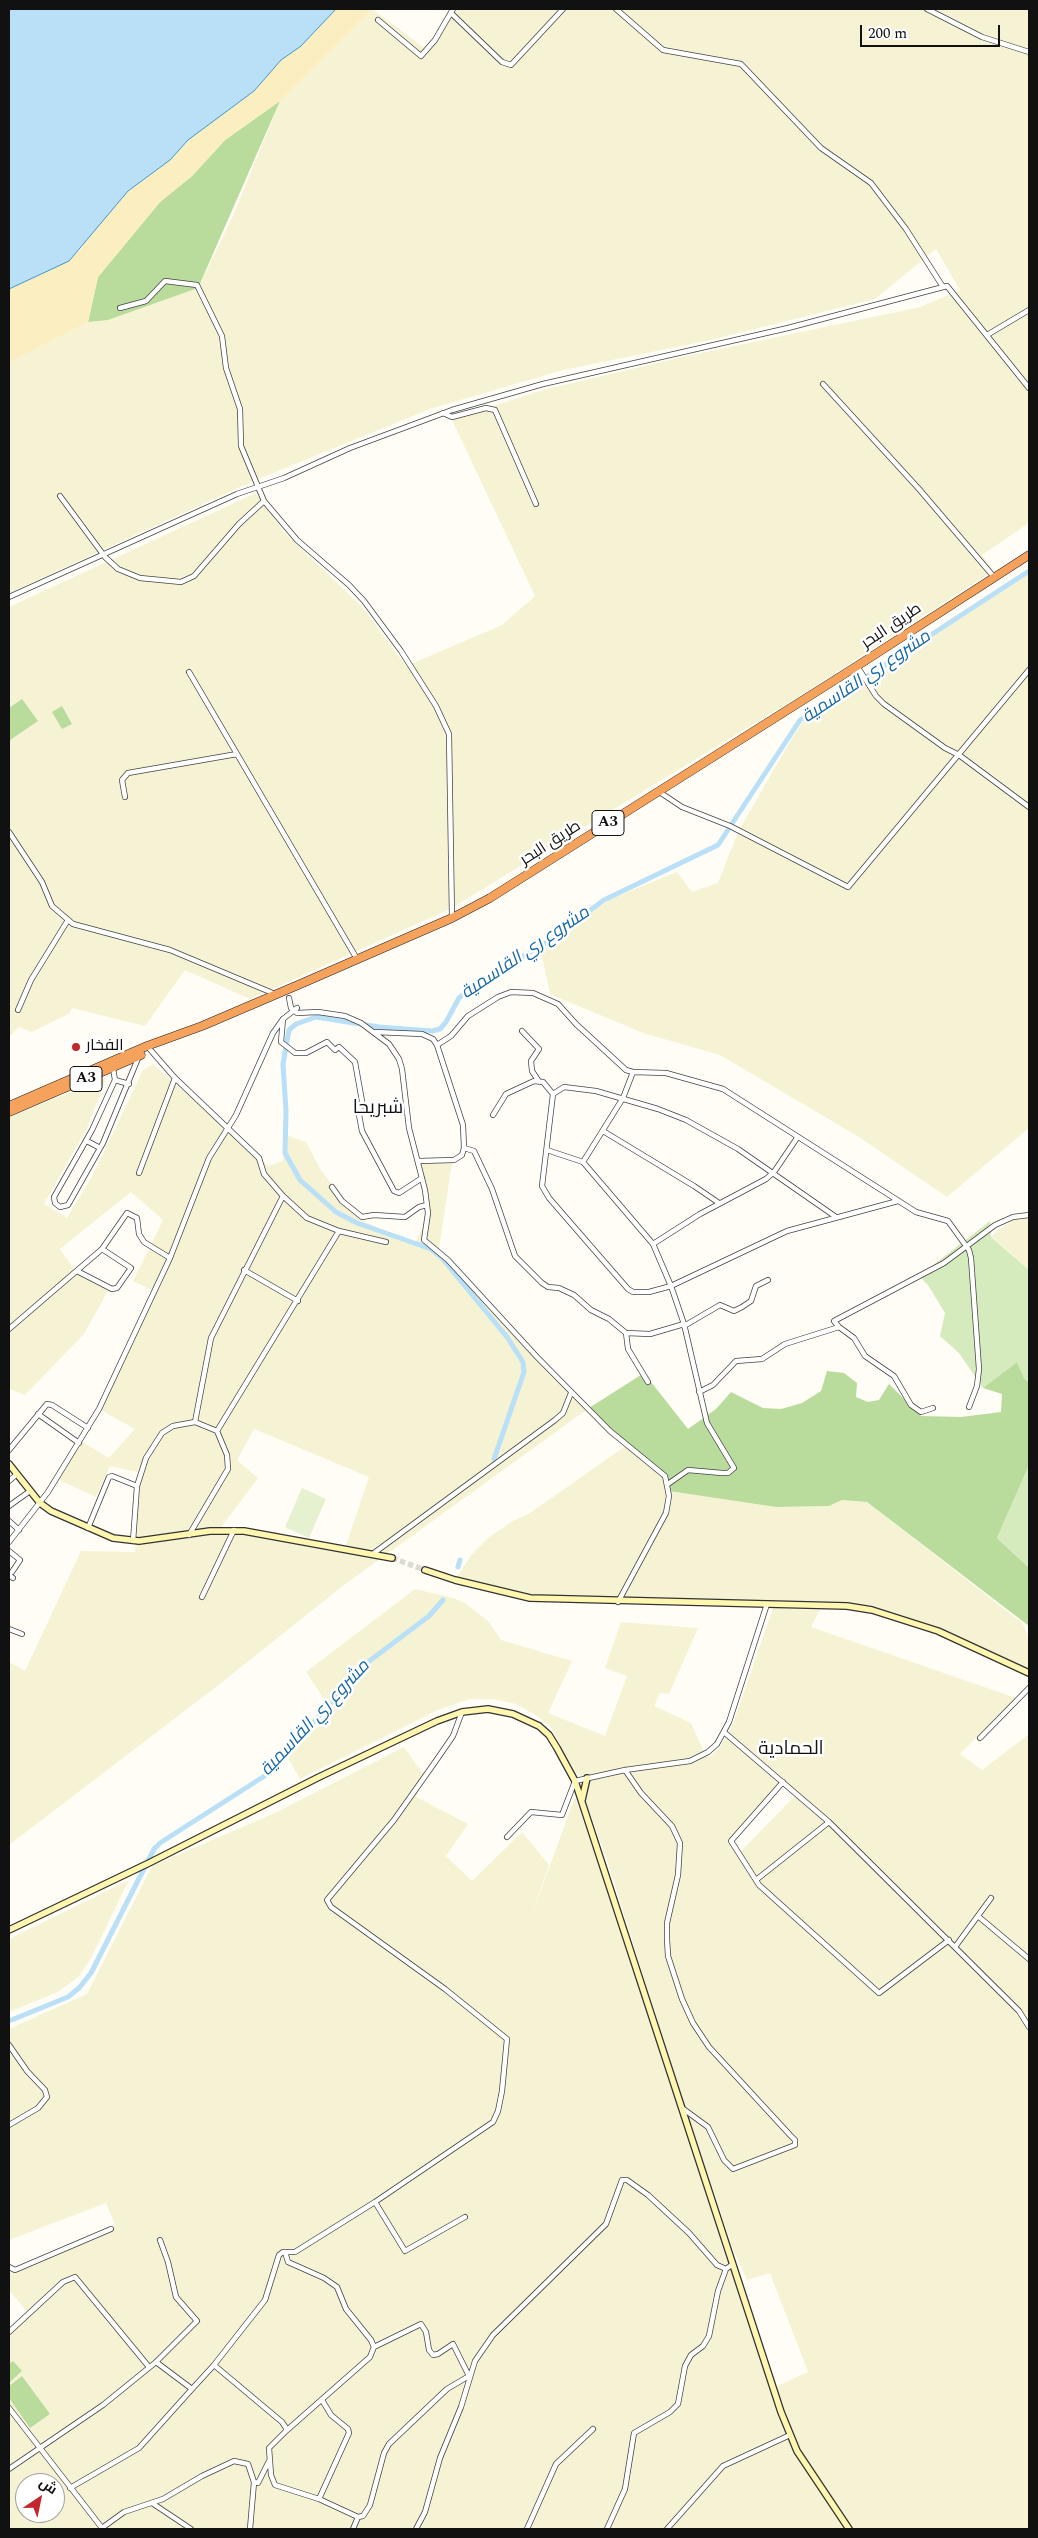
<!DOCTYPE html>
<meta charset="utf-8">
<style>
body{margin:0}
#map{position:relative;width:1038px;height:2538px;overflow:hidden;background:#fffdf5;font-family:Spectral,Cairo,serif}
canvas{display:block}
.frame{position:absolute;inset:0;border:10px solid #111;pointer-events:none}
.north{position:absolute;left:15px;top:2473px;width:50px;height:50px;box-sizing:border-box;background:#fff;border:1px solid #a0a0a0;border-radius:50%;rotate:34deg;font-size:14px;font-weight:700;line-height:20px;text-align:center;color:#111}
.north::after{content:'';display:block;margin:auto;width:18px;height:22px;background:#c4262e;clip-path:polygon(50% 0,100% 100%,50% 72%,0 100%)}
.scale{position:absolute;left:860px;top:25px;width:140px;height:22px;box-sizing:border-box;border:2px solid #111;border-top:0;padding-left:6px;font-size:15px;line-height:18px;white-space:nowrap;color:#111;-webkit-text-stroke:4px #fff;paint-order:stroke}
</style>
<div id="map">
<canvas width="1038" height="2538"></canvas>
<div class="frame"></div>
<div class="north">ش</div>
<div class="scale">200 m</div>
</div>
<script>
const g = document.querySelector('canvas').getContext('2d');
g.lineJoin = 'round';
function paint(path, color) { g.fillStyle = color; g.fill(path, 'evenodd'); }
const poly = rows => new Path2D(rows.map(r => 'M' + r).join(''));
function stroke(path, color, width, dash) { g.strokeStyle = color; g.lineWidth = width; g.lineCap = dash ? 'butt' : 'round'; g.setLineDash(dash || []); g.stroke(path); }
function label(font, color, halo, rows, align = 'center') {
  g.font = font + ' Spectral,Cairo,serif'; g.lineWidth = 5; g.setLineDash([]); g.textBaseline = 'middle'; g.strokeStyle = halo; g.fillStyle = color; for (const [text, x, y, turn = 0] of rows) {
    g.save(); g.translate(x, y); g.rotate((+turn || 0) * Math.PI / 180); g.textAlign = isNaN(turn) ? turn : align; if (halo) g.strokeText(text, 0, 0); g.fillText(text, 0, 0); g.restore();
  }
}
const farmland = poly([
 [372,9,427,50,450,9,1029,9,1029,523,982,555,993,571,801,695,450,909,250,999,185,970,145,1026,72,1008,70,1013,32,1032,19,1027,9,1037,9,607,256,493,284,532,364,609,406,666,502,625,535,596,452,420,539,391,682,357,920,307,960,290,936,249,875,299,706,341,563,370,430,409,251,482,9,593,9,363,88,322,108,320,198,288,233,216,280,101],
 [1029,571,1029,1128,947,1197,859,1137,720,1055,643,1033,550,994,540,947,611,899,677,872,692,892,718,883,738,832,791,740,812,708],
 [153,1064,268,1166,283,1161,285,1135,306,1142,320,1169,359,1219,415,1244,427,1217,418,1161,452,1162,439,1249,589,1408,344,1585,216,1687,9,1845,9,1662,25,1671,81,1551,135,1552,141,1473,110,1466,96,1497,57,1479,81,1441,109,1458,135,1429,99,1409,154,1291,133,1281,163,1220,131,1192,60,1249,76,1272,110,1287,84,1334,25,1395,9,1389,9,1117,106,1078,88,1126,44,1204,67,1218,94,1173,143,1070],
 [254,1429,369,1477,345,1548,219,1530,258,1478,237,1460],
 [1029,1217,1029,1270,991,1236,1016,1218],
 [627,1445,659,1470,669,1491,776,1507,829,1506,842,1500,867,1502,1022,1623,1029,1637,1029,1673,974,1646,872,1610,530,1598,455,1580,471,1555,489,1537,513,1521,530,1513],
 [415,1589,453,1598,465,1603,488,1621,501,1640,572,1661,548,1713,605,1736,627,1676,605,1668,621,1622,698,1628,669,1694,660,1693,654,1706,691,1723,705,1754,709,1758,721,1746,733,1724,773,1608,820,1610,811,1627,1016,1698,960,1754,982,1770,1029,1734,1029,2529,9,2529,9,2331,28,2313,9,2290,9,2273,115,2225,106,2203,9,2240,9,2029,87,1994,152,1866,275,1813,404,1747,424,1775,416,1797,468,1824,446,1856,472,1881,522,1832,549,1865,531,1917,575,1797,638,1977,726,2258,731,2258,775,2387,808,2372,770,2273,747,2280,733,2249,680,2093,606,1857,586,1802,590,1781,575,1772,550,1726,537,1716,516,1704,493,1699,470,1699,440,1709,300,1779,288,1758,332,1711,306,1672],
 [783,1784,795,1796,740,1852,731,1842],
 [25,2483,55,2483,55,2513,25,2513],
 [129,1880,90,1960,78,1977,58,1992,9,2012,9,1939]
]);
const green = poly([
 [990,1221,991,1237,1029,1270,1029,1383,1024,1378,1017,1362,983,1388,959,1353,940,1336,945,1313,928,1285,919,1276],
 [1029,1465,1029,1568,997,1538]
]);
const forest = poly([
 [280,101,198,288,108,320,88,322,98,277,160,202,192,176,225,140],
 [22,699,38,721,10,740,9,708],
 [62,706,72,724,62,729,52,712],
 [1017,1362,1024,1378,1029,1383,1029,1465,997,1538,1029,1568,1029,1626,867,1502,842,1500,829,1506,776,1507,669,1491,665,1476,627,1445,589,1408,644,1373,688,1429,716,1409,731,1392,763,1408,781,1409,802,1403,821,1391,827,1371,844,1373,857,1383,856,1397,868,1402,879,1400,889,1384,921,1416,961,1417,1001,1412,1002,1394,983,1388],
 [13,2361,22,2371,9,2383,9,2364],
 [22,2376,50,2414,30,2428,9,2398,9,2386]
]);
const sand = poly([
 [336,9,372,9,280,101,225,140,192,176,160,202,98,277,88,322,9,363,9,289,80,250,90,233,128,191,170,160,188,140,254,91,281,60,301,46]
]);
const pitch = poly([
 [302,1488,326,1499,309,1538,285,1527]
]);
const water = poly([
 [9,9,336,9,301,46,281,60,254,91,188,140,170,160,128,191,69,261,9,289,9,9]
]);
const canal = poly([
 [494,1459,524,1372,523,1362,507,1337,442,1258,431,1249,357,1223,336,1212,300,1180,285,1153,286,1111,283,1064,289,1030,296,1024,316,1017,379,1027,432,1031,440,1029,446,1022,459,998,469,989,550,940,604,900,718,845,800,720,1029,571],
 [458,1567,460,1560],
 [9,2021,68,1997,79,1988,91,1973,154,1849,160,1843,266,1775,368,1662,429,1616,443,1600]
]);
const secondaryTunnel = poly([
 [392,1558,425,1570]
]);
const street = poly([
 [616,9,663,50,741,64,821,148,871,183,906,229,943,287],
 [927,9,982,37,1029,52],
 [451,13,502,62,511,65,563,9],
 [378,20,421,56,435,40,453,9],
 [120,308,146,301,165,281,197,285,222,336,226,368,240,409,241,446,264,501,297,540,349,585,364,601,401,651,436,706,449,734,452,918],
 [987,335,1029,310],
 [823,384,919,489,994,577],
 [443,413,452,417,486,408,495,410,536,504],
 [60,496,105,557,118,569,140,578,181,582,194,576,239,524,264,501],
 [9,597,237,494,284,478,350,448,452,410,543,384,788,328,947,286,1029,388],
 [857,666,876,696,884,704,945,748,959,755,1029,807],
 [189,672,357,959],
 [658,791,682,807,730,826,848,887,1029,670],
 [125,797,122,780,128,773,237,754],
 [9,832,42,882,52,906,73,924,170,950,275,994],
 [289,998,291,1008,297,1013,318,1012,345,1016,361,1023,389,1044,399,1059,402,1069,409,1128,425,1190,428,1213,424,1240,448,1260,537,1357,610,1431,665,1476,669,1496,666,1513,618,1602],
 [18,1010,31,980,68,920],
 [283,1019,281,1042,290,1049,295,1053,306,1053,327,1042,335,1050,339,1047,355,1062,362,1101,359,1115,362,1131,394,1191,399,1193,422,1178],
 [522,1031,539,1049,531,1061,532,1071,538,1080],
 [375,1032,422,1034,433,1039,437,1045,463,1125,464,1148],
 [437,1045,451,1036,468,1016,498,997,511,992,533,993,558,1004,576,1024,626,1070,633,1072,666,1073,723,1089,916,1212,948,1221,969,1250,971,1258,979,1369,977,1386,969,1407],
 [147,1046,175,1078,259,1158,264,1174,283,1196,307,1218,339,1231,386,1242],
 [113,1068,115,1080,92,1130,54,1197,55,1203,60,1207,68,1205,103,1143,139,1056],
 [115,1080,129,1084],
 [493,1115,506,1094,534,1081,543,1082,553,1094],
 [603,1131,694,1186,719,1203],
 [87,1141,100,1148],
 [547,1150,583,1162,653,1244,671,1286,684,1324,707,1423,734,1468,728,1473,722,1473,688,1470,668,1484],
 [418,1161,454,1160,462,1155,464,1148,474,1151,492,1189,515,1256,542,1283,548,1287,559,1288,574,1295,591,1310,609,1319,626,1333,650,1334,684,1324],
 [583,1162,623,1098,633,1072],
 [139,1173,175,1078],
 [332,1187,342,1201,362,1217,374,1215,405,1217,419,1207,427,1205],
 [836,1217,738,1149,686,1120,658,1109,596,1091,564,1087,553,1094,542,1186,549,1198,628,1289,633,1292,649,1292,671,1286,787,1231,898,1201],
 [653,1244,700,1214,766,1179,774,1172,797,1138],
 [244,1270,298,1301],
 [77,1271,112,1289,117,1288,131,1268,102,1249],
 [684,1326,720,1305,734,1311,742,1307,751,1301,756,1286,768,1280],
 [839,1327,834,1321,944,1263,995,1225,1013,1217,1029,1215],
 [9,1329,102,1249,127,1213,137,1218,139,1234,144,1242,170,1258],
 [626,1333,628,1349,648,1382],
 [699,1392,713,1385,736,1361,762,1359,785,1344,839,1327,854,1338,865,1356,894,1376,911,1405,921,1412,933,1408],
 [38,1414,79,1443],
 [195,1422,211,1338,283,1196],
 [217,1431,339,1231],
 [9,1450,47,1404,52,1405,88,1428],
 [9,1481,17,1474],
 [9,1506,30,1491],
 [9,1521,19,1530],
 [88,1528,109,1477,112,1476,137,1486],
 [133,1541,137,1486,146,1458,162,1433,173,1426,195,1422,217,1431,227,1455,228,1469,189,1535],
 [9,1542,48,1492,99,1409,170,1258,209,1158,236,1115,273,1033,283,1019,297,1008],
 [9,1551,20,1560,12,1572],
 [374,1553,555,1420,563,1413,571,1393],
 [9,1575,13,1578],
 [202,1597,234,1530],
 [9,1629,22,1634],
 [462,1712,453,1736,433,1765,394,1820,327,1900,331,1907,445,1989,507,2039,502,2091,498,2111,493,2122,375,2202,405,2251,465,2217],
 [725,1733,829,1822,1019,2011,1029,2027],
 [980,1738,1029,1688],
 [625,1770,641,1793,672,1826,680,1843,678,1875,667,1923,667,1939,668,1956,682,1999,693,2023,709,2047,790,2135,795,2140,795,2145,733,2169,724,2160,708,2127,682,2108],
 [783,1782,731,1841,759,1885,879,1993,949,1940],
 [507,1837,531,1812,562,1815,575,1781,625,1770,690,1761,708,1752,717,1744,729,1722,767,1604],
 [756,1880,829,1822],
 [979,1917,1029,1959],
 [955,1947,991,1898],
 [9,2045,27,2071,45,2090,47,2097,38,2108,9,2125],
 [285,2252,288,2262,324,2278,337,2287,346,2309,371,2340,374,2347,370,2357,286,2431],
 [9,2267,15,2270,111,2229],
 [9,2332,63,2282,75,2277,149,2367],
 [156,2362,192,2389,214,2365,282,2422,286,2428,286,2431,269,2448,271,2475,275,2485,319,2499,358,2517,363,2516,370,2505,384,2453,389,2444,447,2389,469,2376,453,2344,438,2354,433,2355,429,2350,426,2332,421,2324,374,2347],
 [214,2365,265,2300,279,2255,283,2252,295,2252,375,2202],
 [9,2408,102,2528,124,2512,163,2499,202,2476,234,2461,248,2464,254,2482,258,2483,269,2461],
 [9,2469,103,2405,156,2362,197,2321,176,2297,168,2262,160,2240],
 [70,2488,139,2448,192,2389],
 [319,2499,349,2433,348,2429,331,2415,322,2400],
 [152,2503,191,2529],
 [250,2529,254,2482],
 [353,2529,358,2517],
 [416,2529,425,2512,440,2458,461,2407,475,2361,493,2335,606,2224,622,2180,627,2180,648,2195,689,2233,717,2265,726,2269,733,2264],
 [527,2529,556,2464,593,2429],
 [607,2529,625,2489,634,2433,670,2412,678,2404,685,2366,691,2355,703,2346,709,2336,718,2291,726,2269],
 [667,2529,723,2466,790,2435]
]);
const secondary = poly([
 [9,1464,40,1503,51,1511,113,1538,139,1541,210,1531,244,1531,392,1558],
 [425,1570,455,1580,530,1598,847,1606,872,1610,938,1631,1029,1673],
 [582,1800,587,1778],
 [9,1930,149,1863,319,1777,437,1721,462,1712,488,1709,513,1714,539,1726,549,1735,557,1748,575,1781,781,2412,797,2451,849,2529]
]);
const highway = poly([
 [9,1106,147,1046,202,1026,305,982,452,918,490,898,857,666,1029,555],
 [9,1112,141,1055]
]);
const markers = [
 [76,1047,5,"#c4262e"]
];
const shields = [
 [608,823,32],
 [86,1079,32]
];
const shieldNames = [
 ["A3",608,823],
 ["A3",86,1079]
];
const streetNames = [
 ["طريق البحر",892,627,-34],
 ["طريق البحر",551,844,-33]
];
const poiNames = [
 ["الفخار",86,1047]
];
const waterNames = [
 ["مشروع ري القاسمية",867,678,-34],
 ["مشروع ري القاسمية",526,954,-34],
 ["مشروع ري القاسمية",316,1719,-47]
];
const quarterNames = [
 ["شبريحا",378,1109],
 ["الحمادية",791,1750]
];
paint(farmland, '#f6f3d4');
paint(green, '#d5ebbd');
paint(forest, '#b9dc9c');
paint(sand, '#fbeec1');
paint(pitch, '#e6f2cf');
paint(water, '#b9e0f7');
stroke(water, '#3f96cf', 1);
stroke(canal, '#b9e0f7', 5);
stroke(secondaryTunnel, '#dbdad3', 5.5, [5.5, 3]);
stroke(street, '#444', 6);
stroke(secondary, '#333', 8);
stroke(highway, '#222', 9);
stroke(street, '#fff', 4.5);
stroke(secondary, '#fff6b0', 5.5);
stroke(highway, '#f5a25d', 8);
for (const [x, y, r, color] of markers) { const dot = new Path2D(); dot.arc(x, y, r, 0, 2 * Math.PI); g.fillStyle = color; g.fill(dot); stroke(dot, '#fff', 2); }
for (const [x, y, w] of shields) { const box = new Path2D(); box.roundRect(x - w / 2, y - 12.5, w, 25, 4); g.fillStyle = '#fff'; g.fill(box); stroke(box, '#111', 1); }
label('bold 15px', '#111', null, shieldNames);
label('16px', '#111', '#fff', streetNames);
label('16px', '#111', '#fff', poiNames, 'left');
label('italic 18px', '#1768a6', '#fff', waterNames);
label('19px', '#111', '#fff', quarterNames);
</script>
